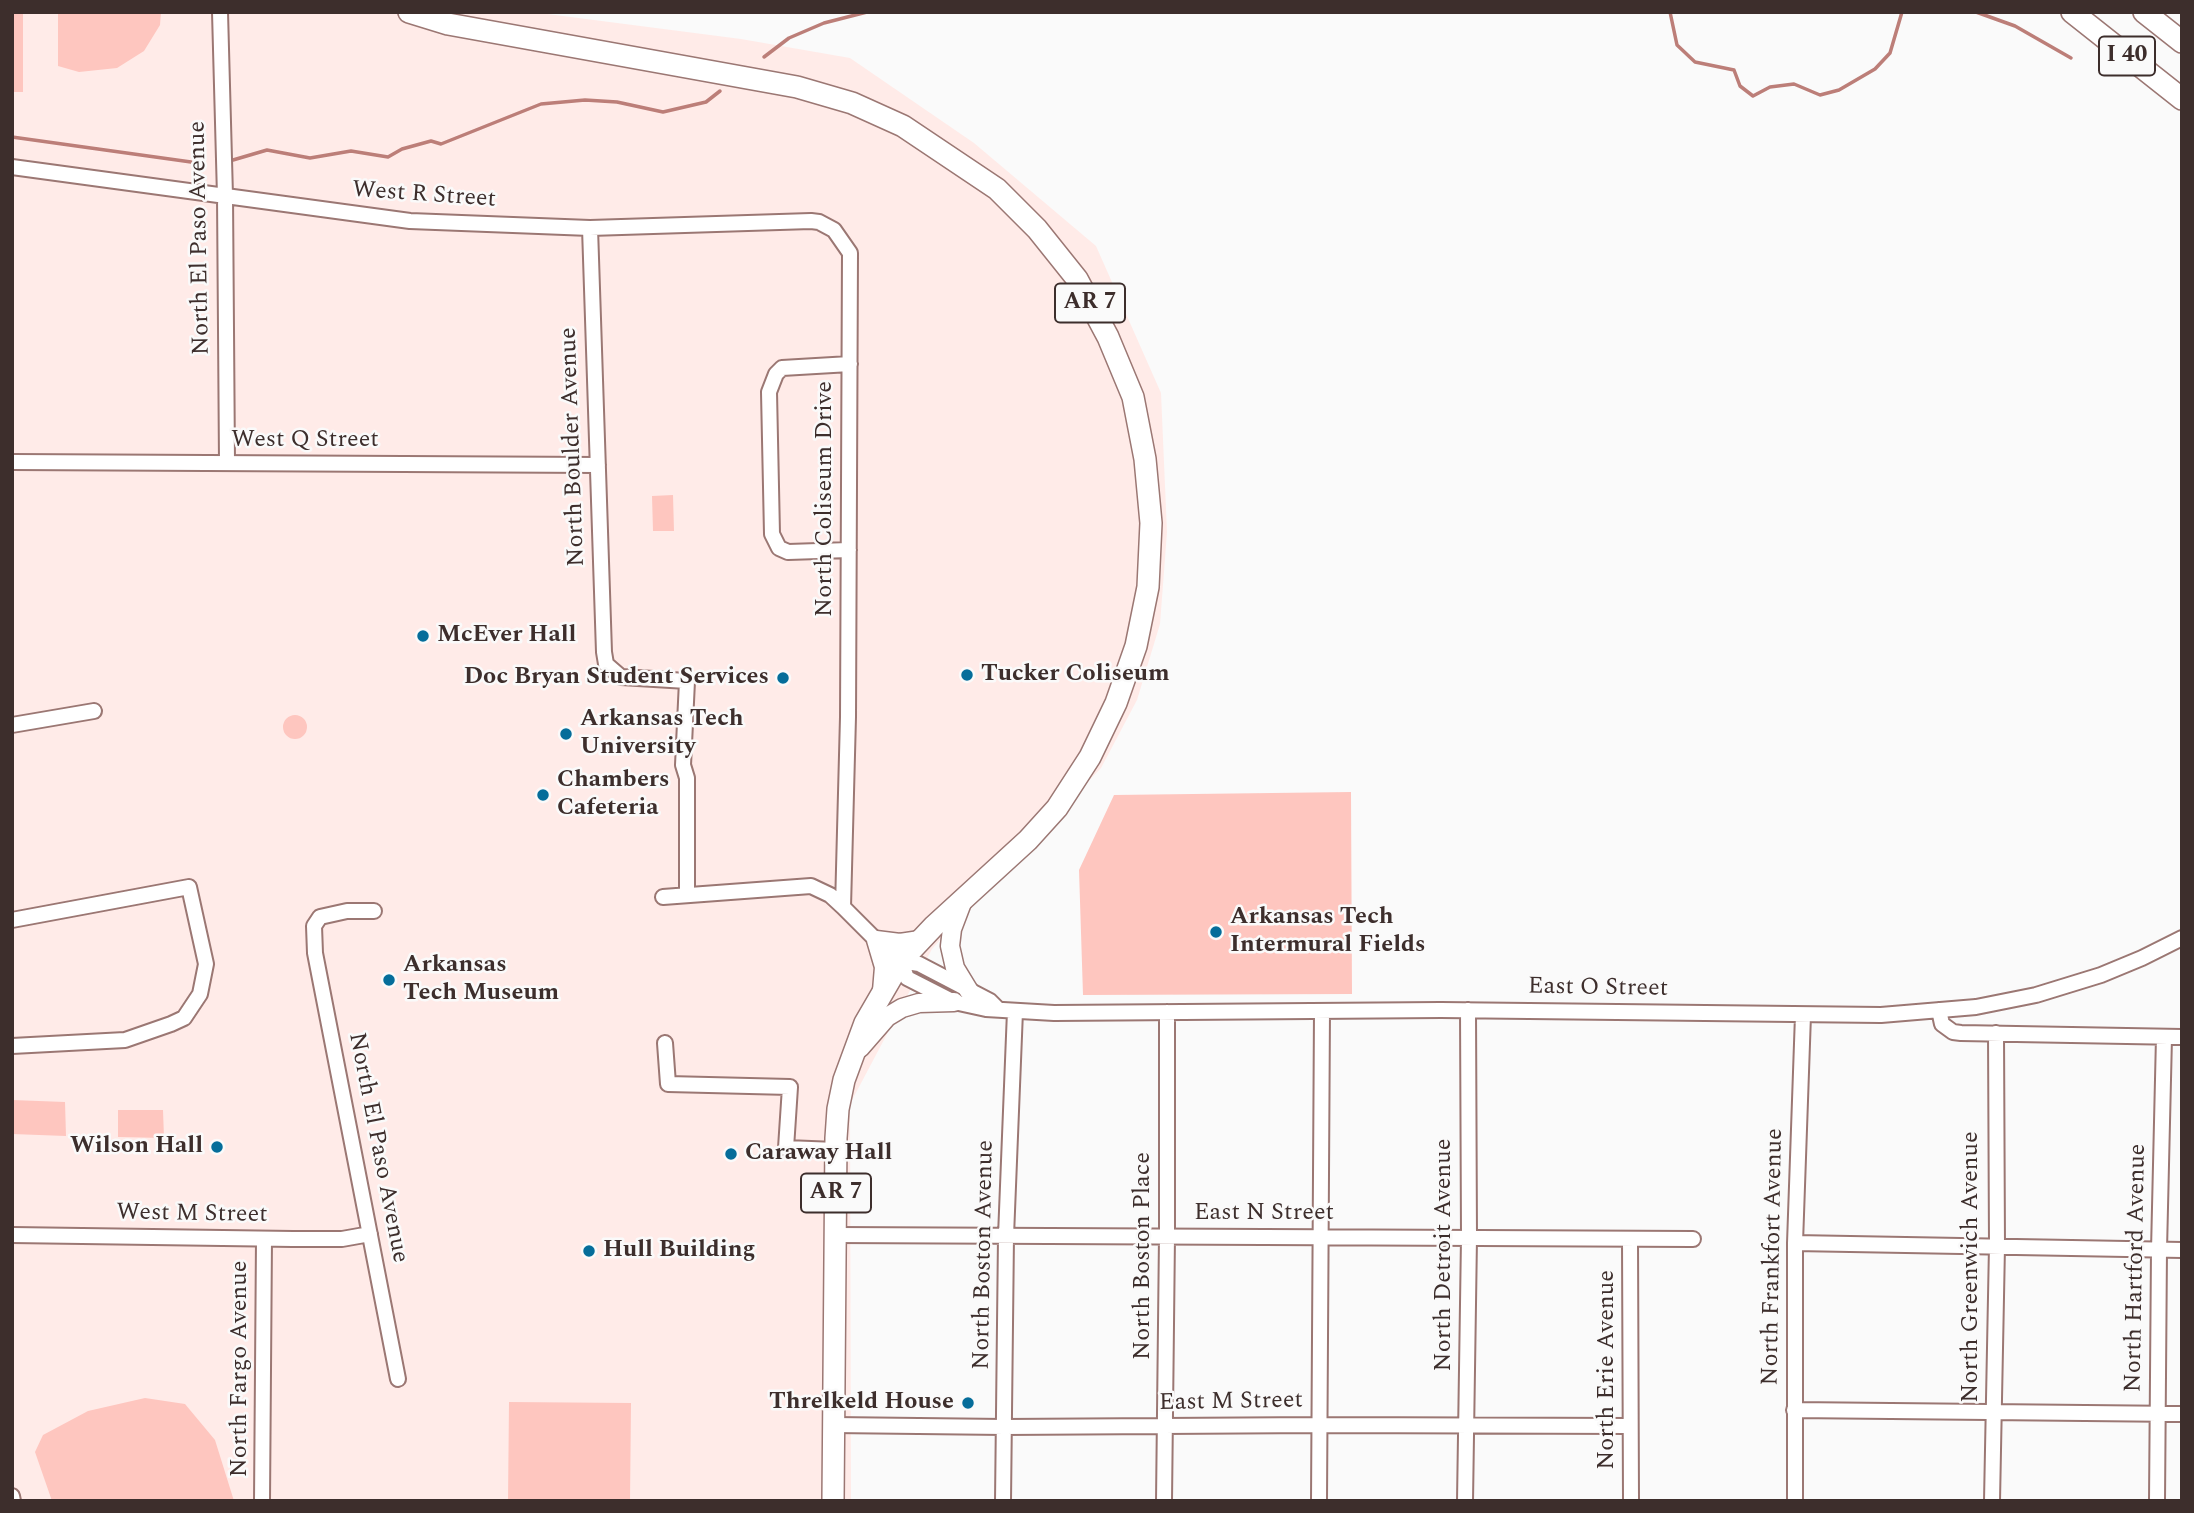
<!DOCTYPE html>
<style>
body{margin:0}
#map{position:relative;width:2194px;height:1513px;overflow:hidden;background:#fafafa;font-family:Spectral,serif}
canvas{display:block}
.frame{position:absolute;inset:0;border:14px solid #3d2e2c;pointer-events:none}
</style>
<div id="map">
<canvas width="2194" height="1513"></canvas>
<div class="frame"></div>
</div>
<script>
const g = document.querySelector('canvas').getContext('2d');
g.lineJoin = 'round';
function paint(path, color) { g.fillStyle = color; g.fill(path, 'evenodd'); }
const poly = rows => new Path2D(rows.map(r => 'M' + r).join(''));
function stroke(path, color, width, dash) { g.strokeStyle = color; g.lineWidth = width; g.lineCap = dash ? 'butt' : 'round'; g.setLineDash(dash || []); g.stroke(path); }
function label(font, color, halo, rows, align = 'center') {
  g.font = font + ' Spectral,serif'; g.lineWidth = 5; g.setLineDash([]); g.textBaseline = 'middle'; g.strokeStyle = halo; g.fillStyle = color; for (const [text, x, y, turn = 0] of rows) {
    g.save(); g.translate(x, y); g.rotate((+turn || 0) * Math.PI / 180); g.textAlign = isNaN(turn) ? turn : align; if (halo) g.strokeText(text, 0, 0); g.fillText(text, 0, 0); g.restore();
  }
}
const built = poly([
 [12,12,532,12,741,39,850,58,974,143,1096,246,1161,393,1167,532,1160,624,1137,700,1101,768,981,894,932,949,850,1104,851,1501,12,1501]
]);
const green = poly([
 [12,12,23,12,23,92,12,92],
 [58,12,161,12,160,25,144,51,117,68,79,72,58,66],
 [673,495,674,531,653,531,652,496],
 '283 727a12 12 0 1 1 24 0a12 12 0 1 1-24 0Z',
 [1351,792,1352,994,1083,995,1079,870,1114,795],
 [12,1100,65,1102,66,1136,12,1134],
 [118,1110,163,1110,164,1138,118,1137],
 [145,1398,185,1404,215,1440,234,1501,52,1501,35,1452,43,1435,88,1411],
 [509,1402,631,1403,630,1501,508,1501]
]);
const stream = poly([
 [1670,12,1677,45,1695,62,1734,70,1740,86,1753,96,1770,87,1794,84,1820,95,1839,90,1875,69,1890,53,1902,12],
 [1976,12,2015,26,2071,58],
 [764,57,789,38,824,23,867,12],
 [12,137,191,162],
 [233,160,267,150,310,158,351,151,388,157,402,149,431,141,441,144,541,104,585,100,617,102,663,112,706,102,720,91]
]);
const minor = poly([
 [220,12,225,196,227,463],
 [12,167,410,221,590,228,811,221,819,222,834,230,850,253,848,717,843,907,876,940,901,961,907,978,954,1002,986,1009,1054,1013,1441,1010,1881,1015,1976,1007,2036,995,2101,975,2142,958,2182,938],
 [590,228,604,652,606,664,621,677,687,681,683,765,687,778,687,894],
 [12,462,598,465],
 [849,550,788,552,779,548,772,534,769,392,776,374,782,368,850,364],
 [12,725,94,711],
 [663,897,811,886,830,895,843,907],
 [374,911,347,911,320,917,314,926,315,953,398,1379],
 [12,920,189,887,206,964,200,994,184,1018,171,1024,125,1040,12,1046],
 [901,961,919,964,990,1001,998,1009],
 [1939,1010,1942,1024,1953,1032,1961,1033,2182,1037],
 [665,1043,668,1084,790,1087,786,1148,836,1150],
 [12,1235,293,1239,342,1239,370,1234],
 [835,1235,1693,1239],
 [1630,1239,1631,1501],
 [1795,1243,2182,1250],
 [1794,1410,2182,1414],
 [833,1425,1004,1427,1320,1425,1630,1426],
 [12,1496,13,1501],
 [262,1501,264,1239],
 [1003,1501,1006,1236,1015,1011],
 [1164,1501,1167,1236,1167,1012],
 [1319,1501,1322,1011],
 [1465,1501,1469,1238,1468,1010],
 [1795,1501,1795,1243,1803,1015],
 [1992,1501,1997,1246,1996,1033],
 [2157,1501,2159,1250,2164,1037]
]);
const major = poly([
 [963,900,952,929,950,946,955,968,969,991],
 [882,991,884,967,876,940,900,943,920,940],
 [860,1048,887,1017,902,1008,919,1003,954,1002]
]);
const highway = poly([
 [409,12,448,24,797,87,852,103,903,126,997,189,1037,229,1077,279,1108,337,1133,397,1145,459,1151,523,1148,587,1136,646,1116,703,1090,757,1057,808,1028,840,934,926,901,961,865,1023,844,1080,838,1109,836,1138,833,1501],
 [2072,12,2182,99],
 [2144,12,2182,42]
]);
const markers = [
 [423,636,7,"#056d9a"],
 [967,675,7,"#056d9a"],
 [783,678,7,"#056d9a"],
 [566,734,7,"#056d9a"],
 [543,795,7,"#056d9a"],
 [1216,932,7,"#056d9a"],
 [389,980,7,"#056d9a"],
 [217,1147,7,"#056d9a"],
 [731,1154,7,"#056d9a"],
 [589,1251,7,"#056d9a"],
 [968,1403,7,"#056d9a"]
];
const shields = [
 [2127,56,56],
 [1090,303,70],
 [836,1193,70]
];
const shieldNames = [
 ["I 40",2127,56],
 ["AR 7",1090,303],
 ["AR 7",836,1193]
];
const streetNames = [
 ["West R Street",424,196,4],
 ["North El Paso Avenue",201,238,-91],
 ["West Q Street",305,441],
 ["North Boulder Avenue",574,447,-92],
 ["North Coliseum Drive",826,499,-90],
 ["East O Street",1598,989,1],
 ["North El Paso Avenue",377,1148,79],
 ["East N Street",1264,1214],
 ["West M Street",192,1215,1],
 ["North Boston Avenue",985,1255,-89],
 ["North Detroit Avenue",1445,1255,-90],
 ["North Boston Place",1144,1256,-90],
 ["North Frankfort Avenue",1774,1257,-89],
 ["North Greenwich Avenue",1972,1267,-90],
 ["North Hartford Avenue",2137,1268,-89],
 ["North Fargo Avenue",241,1369,-90],
 ["North Erie Avenue",1608,1370,-90],
 ["East M Street",1231,1403,-1]
];
const poiNames = [
 ["McEver Hall",437,636],
 ["Tucker Coliseum",981,675],
 ["Doc Bryan Student Services",769,678,"right"],
 ["Arkansas Tech",580,720],
 ["University",580,748],
 ["Chambers",557,781],
 ["Cafeteria",557,809],
 ["Arkansas Tech",1230,918],
 ["Intermural Fields",1230,946],
 ["Arkansas",403,966],
 ["Tech Museum",403,994],
 ["Wilson Hall",203,1147,"right"],
 ["Caraway Hall",745,1154],
 ["Hull Building",603,1251],
 ["Threlkeld House",954,1403,"right"]
];
paint(built, '#ffebe8');
paint(green, '#fec6bf');
stroke(stream, '#bc7e78', 3.5);
stroke(minor, '#9b7773', 18);
stroke(major, '#9b7773', 21);
stroke(highway, '#9b7773', 24);
stroke(minor, '#fff', 14);
stroke(major, '#fff', 18);
stroke(highway, '#fff', 21);
for (const [x, y, r, color] of markers) { const dot = new Path2D(); dot.arc(x, y, r, 0, 2 * Math.PI); g.fillStyle = color; g.fill(dot); stroke(dot, '#fafafa', 2.5); }
for (const [x, y, w] of shields) { const box = new Path2D(); box.roundRect(x - w / 2, y - 19.5, w, 39, 5); g.fillStyle = '#fafafa'; g.fill(box); stroke(box, '#3d2e2c', 2); }
label('bold 23px', '#3d2e2c', null, shieldNames);
label('24px', '#3d2e2c', '#fafafa', streetNames);
label('bold 24px', '#3d2e2c', '#fafafa', poiNames, 'left');
</script>
